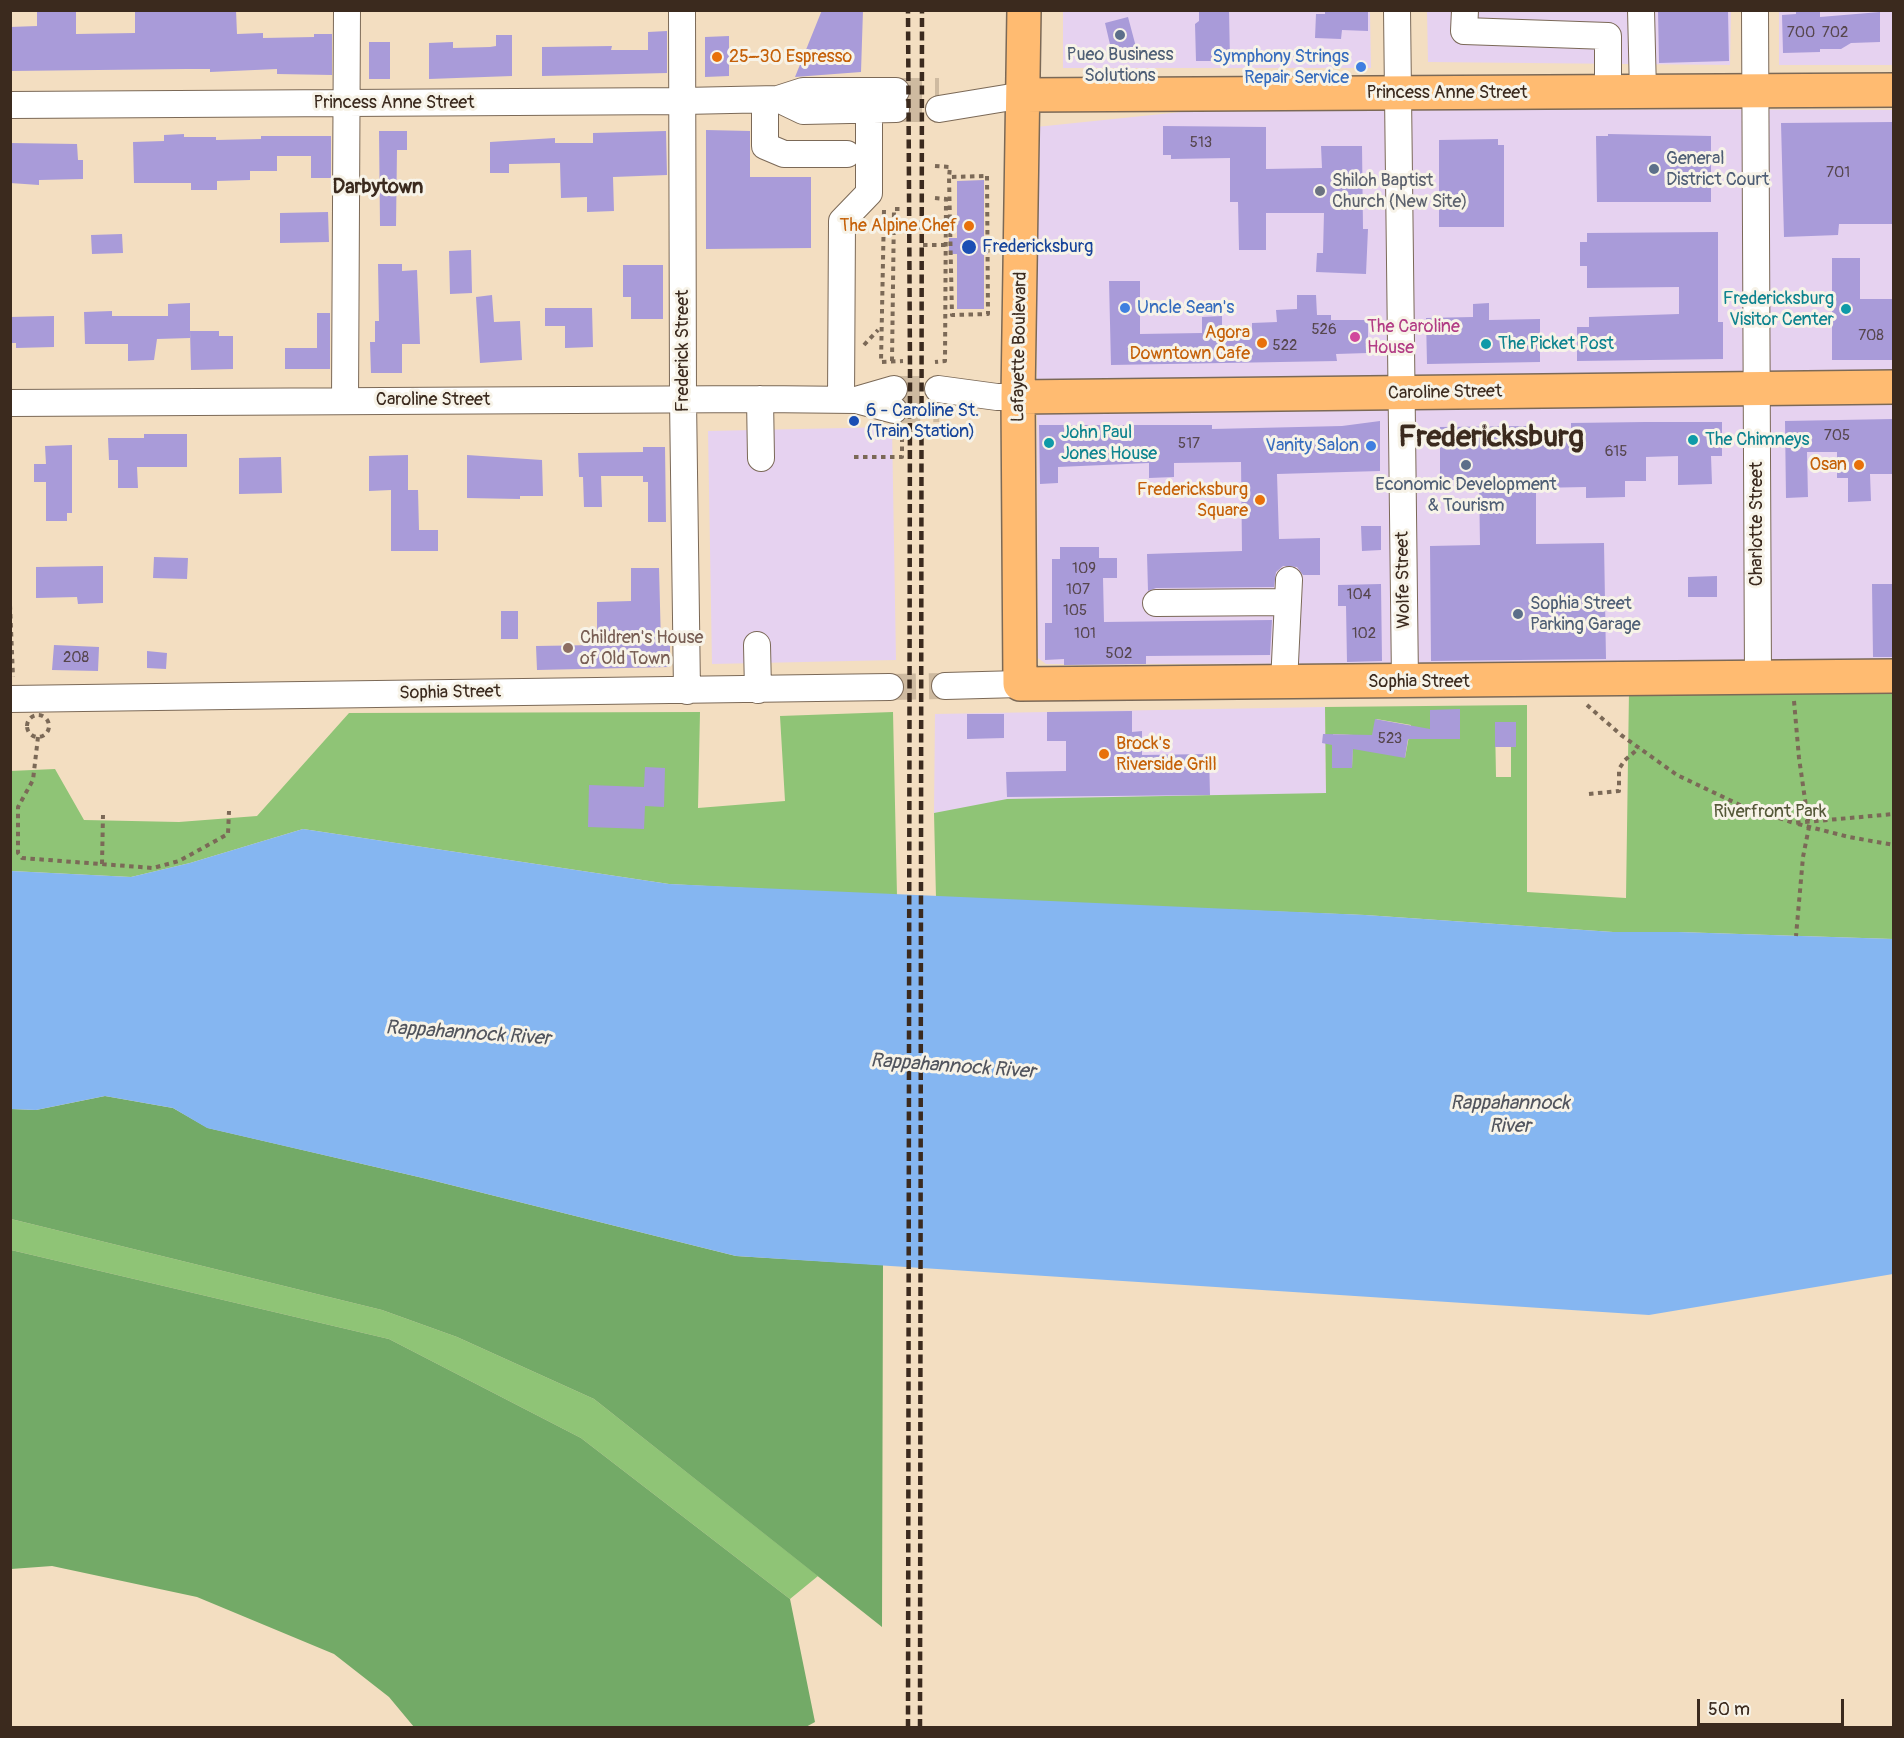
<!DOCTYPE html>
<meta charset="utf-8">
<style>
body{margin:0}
#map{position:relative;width:1904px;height:1738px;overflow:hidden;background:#f3dec1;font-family:Pangolin,sans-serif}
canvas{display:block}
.frame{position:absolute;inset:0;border:12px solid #3b2a1e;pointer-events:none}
.scale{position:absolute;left:1697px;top:1699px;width:147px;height:27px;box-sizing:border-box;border:3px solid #3b2a1e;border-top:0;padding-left:8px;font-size:18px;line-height:21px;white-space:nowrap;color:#3b2a1e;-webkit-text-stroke:4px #f7f3e8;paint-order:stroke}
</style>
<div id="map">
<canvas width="1904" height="1738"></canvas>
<div class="frame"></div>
<div class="scale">50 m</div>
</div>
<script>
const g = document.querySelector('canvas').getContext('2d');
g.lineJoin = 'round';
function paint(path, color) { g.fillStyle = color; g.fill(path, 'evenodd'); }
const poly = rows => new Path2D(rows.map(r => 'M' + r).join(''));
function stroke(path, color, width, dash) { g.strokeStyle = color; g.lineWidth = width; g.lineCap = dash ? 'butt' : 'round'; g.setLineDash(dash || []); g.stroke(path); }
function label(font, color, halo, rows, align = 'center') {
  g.font = font + ' Pangolin,sans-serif'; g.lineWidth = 6; g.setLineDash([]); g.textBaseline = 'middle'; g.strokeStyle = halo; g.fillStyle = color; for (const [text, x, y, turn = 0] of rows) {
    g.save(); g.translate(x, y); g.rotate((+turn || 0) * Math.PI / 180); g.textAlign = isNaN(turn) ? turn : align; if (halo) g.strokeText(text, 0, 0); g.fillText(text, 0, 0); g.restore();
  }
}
const built = poly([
 [1063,11,1370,11,1371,68,1063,68],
 [1427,11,1731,11,1730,65,1428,62],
 [1779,11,1893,11,1893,65,1779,65],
 [1220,108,1893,110,1893,663,1046,664,1038,658,1036,127],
 [892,427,896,660,712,664,708,431],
 [1325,707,1326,793,934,813,935,714]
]);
const green = poly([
 [1893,683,1893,939,1678,932,1613,932,1365,915,936,898,934,813,1007,799,1326,793,1325,707,1527,705,1527,892,1626,898,1629,691],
 [1430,710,1460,710,1460,739,1430,739],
 [1376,719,1411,725,1405,758],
 [1495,722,1516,722,1516,747,1511,747,1511,777,1496,777],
 [1333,734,1353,735,1352,768,1332,768],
 [700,712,698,808,785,801,780,716,893,712,897,896,669,884,303,829,190,863,131,877,11,871,10,771,55,769,84,820,179,822,257,816,349,713],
 [11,1219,382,1310,457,1337,594,1399,818,1576,790,1599,581,1438,389,1339,11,1250]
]);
const forest = poly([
 [105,1096,173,1108,208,1128,423,1178,736,1256,883,1265,882,1627,594,1399,457,1337,382,1310,11,1219,11,1109,36,1110],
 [11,1250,389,1339,581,1438,790,1599,815,1722,804,1728,414,1727,389,1697,334,1654,197,1597,52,1566,11,1569]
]);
const water = poly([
 [303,829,669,884,1365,915,1613,932,1678,932,1893,939,1893,1274,1649,1315,736,1256,423,1178,207,1128,173,1108,105,1096,36,1110,11,1109,11,871,131,877,190,863]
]);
const building = poly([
 [37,10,76,10,76,34,135,33,135,10,236,10,237,34,263,33,263,38,314,37,314,34,332,34,332,75,277,74,277,69,210,72,210,69,186,69,10,71,10,27,37,26],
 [822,10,863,10,861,72,795,77],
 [1199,10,1229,10,1230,61,1196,61,1195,24,1199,21],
 [1325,10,1368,10,1368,31,1342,30,1341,39,1315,38,1316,14,1325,14],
 [1658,10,1728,10,1729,61,1659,63],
 [1796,11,1820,11,1820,17,1880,12,1880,42,1851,43,1841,49,1820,49,1820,52,1783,53,1782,15,1796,14],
 [1128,17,1136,47,1112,53,1105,23],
 [667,31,667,73,542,76,542,47,612,46,611,50,648,50,648,32],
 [496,35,512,35,512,76,429,79,429,43,453,42,453,48,490,47,496,46],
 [729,36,729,76,705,77,705,37],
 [369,42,390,42,390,79,369,79],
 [1893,122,1893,224,1839,224,1838,235,1784,237,1781,123],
 [1163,126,1266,127,1266,169,1322,168,1321,146,1362,146,1363,229,1368,229,1366,274,1316,272,1317,253,1323,253,1324,213,1266,213,1266,250,1239,250,1238,202,1230,202,1230,158,1171,159,1171,155,1163,155],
 [706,130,750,131,750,177,811,177,811,248,706,249],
 [379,131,407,131,407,150,397,150,396,226,380,226],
 [666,131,667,175,613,177,614,211,587,212,587,197,561,198,560,163,509,164,509,173,490,173,490,142,555,138,555,143,593,143,593,133],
 [184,134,184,137,216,137,216,140,261,139,261,136,331,136,331,178,311,178,311,156,277,156,277,171,250,171,250,180,217,181,217,190,191,190,191,183,134,183,133,142,164,141,164,135],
 [1608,134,1711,136,1711,202,1597,202,1596,136,1608,136],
 [1498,139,1498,145,1504,145,1504,227,1439,227,1439,140],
 [10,143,77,144,78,160,83,160,83,179,39,180,39,185,10,183],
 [984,180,984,238,987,238,988,254,984,254,984,309,957,309,957,254,949,254,949,238,957,238,957,181],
 [328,212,329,242,280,243,280,213],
 [1718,232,1718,322,1723,322,1723,359,1577,361,1577,327,1589,327,1589,317,1679,314,1679,287,1587,288,1587,266,1580,266,1580,242,1587,242,1587,233],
 [122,234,123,253,92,254,91,235],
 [471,250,472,293,450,294,449,251],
 [1832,258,1860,258,1860,299,1893,299,1893,360,1832,360],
 [378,264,402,264,402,271,417,270,420,344,402,344,402,373,371,373,370,342,375,342,375,321,379,321],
 [623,265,663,265,663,319,631,319,631,297,623,297],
 [1109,281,1140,281,1140,334,1202,333,1202,317,1222,316,1222,335,1252,334,1252,323,1277,322,1276,310,1297,309,1297,295,1316,295,1317,315,1331,315,1331,320,1368,320,1368,353,1336,354,1337,361,1111,365],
 [492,295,494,322,520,321,522,360,480,363,476,297],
 [190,303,190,338,157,339,154,360,128,361,128,344,85,344,84,312,112,311,112,316,168,316,168,304],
 [1489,303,1489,320,1540,319,1540,362,1427,364,1426,318,1473,317,1473,304],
 [545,308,592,308,593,347,565,348,565,326,545,326],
 [317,313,330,313,330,369,285,369,285,348,317,348],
 [54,316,54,347,16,348,16,343,10,343,10,317],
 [190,331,219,331,219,336,233,336,233,369,191,370],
 [1893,419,1892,474,1870,474,1871,501,1848,502,1848,478,1837,478,1837,452,1807,452,1808,497,1786,498,1785,421],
 [1380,421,1380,471,1277,474,1279,539,1320,538,1320,575,1303,575,1297,567,1283,566,1276,572,1274,587,1156,588,1148,591,1147,554,1242,551,1241,462,1174,463,1174,477,1149,478,1149,463,1058,467,1058,483,1040,484,1039,425,1212,425,1212,429,1342,426],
 [1645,422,1722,422,1722,456,1711,456,1712,484,1678,485,1678,456,1646,457,1646,481,1625,481,1625,497,1586,498,1586,487,1536,488,1536,544,1604,543,1606,659,1431,661,1430,546,1480,545,1479,480,1440,480,1440,427,1530,426,1530,435,1571,434,1571,423],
 [144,434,187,434,187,467,137,467,138,488,118,488,118,460,109,460,108,438,144,438],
 [72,445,72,513,67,513,67,521,46,521,46,482,34,482,34,464,46,464,45,446],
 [643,447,665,447,666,522,648,522,648,482,643,482,643,476,601,476,602,507,584,507,583,477,579,477,578,453,643,452],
 [408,455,408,490,418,490,419,530,438,530,438,551,391,551,391,490,369,491,369,456],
 [467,455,542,460,543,496,520,496,520,499,467,498],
 [281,457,282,493,239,494,239,458],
 [1361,526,1381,526,1381,550,1362,551],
 [1060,547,1099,547,1099,558,1117,558,1117,578,1103,578,1104,622,1272,620,1270,655,1146,656,1146,664,1064,665,1064,659,1045,660,1045,623,1052,623,1052,559,1060,559],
 [154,557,188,558,187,579,153,578],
 [103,566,103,603,78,604,77,597,36,598,36,567],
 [631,568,659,568,661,644,670,644,670,667,537,670,536,646,597,645,597,602,631,601],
 [1717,576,1717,597,1688,597,1688,577],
 [1381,584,1382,661,1347,662,1346,606,1338,606,1338,585],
 [1872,584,1892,584,1893,657,1873,657],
 [501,611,518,611,518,639,501,639],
 [54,645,99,647,98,671,52,670],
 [147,651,167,653,166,669,147,668],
 [1460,709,1460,739,1408,739,1405,758,1353,749,1352,768,1332,768,1332,745,1322,743,1323,734,1372,735,1375,719,1430,729,1430,710],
 [1132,711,1132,732,1142,731,1142,755,1209,754,1210,795,1007,797,1006,772,1066,771,1066,741,1047,741,1047,712],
 [967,714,1004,714,1004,738,967,739],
 [1495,722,1516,722,1516,747,1495,747],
 [645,767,665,768,664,807,645,806,644,829,588,827,589,785,644,787]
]);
const minorTunnel = poly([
 [896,91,939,91],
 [896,109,939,109],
 [894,389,938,389],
 [894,410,939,409],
 [890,687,945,686]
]);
const path = poly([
 [935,166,950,167,949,177],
 [987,176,988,314,952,315,949,177,987,176],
 [935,198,946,199,945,361,935,362],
 [884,210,881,362,903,361],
 [923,245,946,245],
 [864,345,878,330],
 [892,361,894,209,904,209],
 [854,457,902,457,902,432],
 [10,605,13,677],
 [1794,701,1799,758,1809,827,1803,857,1796,936],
 [1587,705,1621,735,1677,775,1740,805,1794,823,1894,814],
 '27 726a11 11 0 1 1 22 0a11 11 0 1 1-22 0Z',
 [38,737,33,780,18,807,18,853,22,858,153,868,179,861,228,834,229,811],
 [1589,794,1619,791,1619,769,1625,760,1639,748],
 [1798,824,1849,837,1894,845],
 [102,864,103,815]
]);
const minor = poly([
 [682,10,683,399,687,691],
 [1397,10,1405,682],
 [1465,10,1464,31,1608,36,1608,92],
 [1641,10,1643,92],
 [1755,10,1758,678],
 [778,99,803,111,896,109],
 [765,100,765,146,784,154,847,154],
 [10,105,683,101,778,99,803,91,896,91],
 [939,109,1024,95],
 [938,389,997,397,1018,397],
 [760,399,761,458],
 [841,400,842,221,869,193,869,110],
 [856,400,894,389],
 [345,401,347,10],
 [10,403,760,399,856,400,894,410],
 [1156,603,1288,602],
 [757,645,758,690],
 [1284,683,1289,580],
 [945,686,1020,684],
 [10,699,890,687]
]);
const major = poly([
 [1024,10,1018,397,1020,684,1894,676],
 [1024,95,1894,90],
 [1018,397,1894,387]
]);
const rail = poly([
 [908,1728,910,369,908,10],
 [920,1728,922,10]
]);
const markers = [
 [1120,35,6,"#5c6f8a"],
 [717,57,6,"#e8710a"],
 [1361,67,6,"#3f7fe0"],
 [1654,169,6,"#5c6f8a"],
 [1320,191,6,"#6b7280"],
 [969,226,6,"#e8710a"],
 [969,247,8,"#1a4fb4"],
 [1125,308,6,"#3f7fe0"],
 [1846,309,6,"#0f9aa8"],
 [1355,337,6,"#d1479c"],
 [1262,343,6,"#e8710a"],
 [1486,344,6,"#0f9aa8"],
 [854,421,6,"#1a4fb4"],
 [1693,440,6,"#0f9aa8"],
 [1049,443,6,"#0f9aa8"],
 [1371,446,6,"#3f7fe0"],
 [1466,465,6,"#5c6f8a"],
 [1859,465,6,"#e8710a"],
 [1260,500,6,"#e8710a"],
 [1518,614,6,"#5c6f8a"],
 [568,648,6,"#8d6e63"],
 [1104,754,6,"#e8710a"]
];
const numberNames = [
 ["700",1801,33],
 ["702",1835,33],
 ["513",1201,143],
 ["701",1838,173],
 ["526",1324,330],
 ["708",1871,336],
 ["522",1285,346],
 ["705",1837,436],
 ["517",1189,444],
 ["615",1616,452],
 ["109",1084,569],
 ["107",1078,590],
 ["104",1359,595],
 ["105",1075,611],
 ["101",1085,634],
 ["102",1364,634],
 ["502",1119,654],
 ["208",76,658],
 ["523",1390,739]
];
const serviceNames = [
 ["Pueo Business",1120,55],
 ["Solutions",1120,76],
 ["General",1666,159,"left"],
 ["District Court",1666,180,"left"],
 ["Economic Development",1466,485],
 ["& Tourism",1466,506],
 ["Sophia Street",1530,604,"left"],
 ["Parking Garage",1530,625,"left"]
];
const foodNames = [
 ["25–30 Espresso",729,57,"left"],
 ["The Alpine Chef",957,226],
 ["Agora",1250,333],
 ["Downtown Cafe",1250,354],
 ["Osan",1847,465],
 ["Fredericksburg",1248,490],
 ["Square",1248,511],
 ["Brock's",1116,744,"left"],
 ["Riverside Grill",1116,765,"left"]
];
const shopNames = [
 ["Symphony Strings",1349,57],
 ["Repair Service",1349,78],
 ["Uncle Sean's",1137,308,"left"],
 ["Vanity Salon",1359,446]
];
const streetNames = [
 ["Princess Anne Street",1447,93],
 ["Princess Anne Street",394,103],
 ["Lafayette Boulevard",1020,347,-89],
 ["Frederick Street",683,351,-90],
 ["Caroline Street",1445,393,-1],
 ["Caroline Street",433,400],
 ["Charlotte Street",1757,524,-90],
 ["Wolfe Street",1404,580,-91],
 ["Sophia Street",1419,682],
 ["Sophia Street",450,693,-1]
];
const worshipNames = [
 ["Shiloh Baptist",1332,181],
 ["Church (New Site)",1332,202]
];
const transitNames = [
 ["Fredericksburg",982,247],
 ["6 - Caroline St.",866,411],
 ["(Train Station)",866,432]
];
const cultureNames = [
 ["Fredericksburg",1834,299,"right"],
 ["Visitor Center",1834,320,"right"],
 ["The Picket Post",1498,344],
 ["John Paul",1061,433],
 ["Jones House",1061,454],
 ["The Chimneys",1705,440]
];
const hotelNames = [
 ["The Caroline",1367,327],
 ["House",1367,348]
];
const educationNames = [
 ["Children's House",580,638],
 ["of Old Town",580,659]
];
const parkNames = [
 ["Riverfront Park",1770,812]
];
const neighbourhoodNames = [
 ["Darbytown",378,188]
];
const waterNames = [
 ["Rappahannock River",468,1034,4],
 ["Rappahannock River",953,1067,4],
 ["Rappahannock",1510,1104],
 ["River",1510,1127]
];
const townNames = [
 ["Fredericksburg",1491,438]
];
paint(built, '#e6d2f0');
paint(green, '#8fc476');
paint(forest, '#73aa67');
paint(water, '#85b6f1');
paint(building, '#a99bd9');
stroke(minorTunnel, '#cebaa0', 26, [26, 13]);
stroke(minor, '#7b6957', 28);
stroke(major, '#7b6957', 36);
stroke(path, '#7b6957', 4, [4.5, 4.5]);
stroke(minor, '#fff', 26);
stroke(major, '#ffbb71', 33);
stroke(rail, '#3b2a1e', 4.5, [9, 4.5]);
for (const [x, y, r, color] of markers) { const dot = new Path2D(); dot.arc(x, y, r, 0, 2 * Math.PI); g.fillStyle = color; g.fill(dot); stroke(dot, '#f7f3e8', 2); }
label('15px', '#56464d', null, numberNames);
label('18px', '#4e5e75', '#f7f3e8', serviceNames);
label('18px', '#c56008', '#f7f3e8', foodNames, 'right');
label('18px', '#366cbe', '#f7f3e8', shopNames, 'right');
label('18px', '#3b2a1e', '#f7f3e8', streetNames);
label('18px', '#5b616d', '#f7f3e8', worshipNames, 'left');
label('18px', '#164399', '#f7f3e8', transitNames, 'left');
label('18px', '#0d838f', '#f7f3e8', cultureNames, 'left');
label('18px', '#b23c85', '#f7f3e8', hotelNames, 'left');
label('18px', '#785e54', '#f7f3e8', educationNames, 'left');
label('18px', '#545838', '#f7f3e8', parkNames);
label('bold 20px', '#3b2a1e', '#f7f3e8', neighbourhoodNames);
label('italic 20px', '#51545d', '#f7f3e8', waterNames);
label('bold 30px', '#3b2a1e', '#f7f3e8', townNames);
</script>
